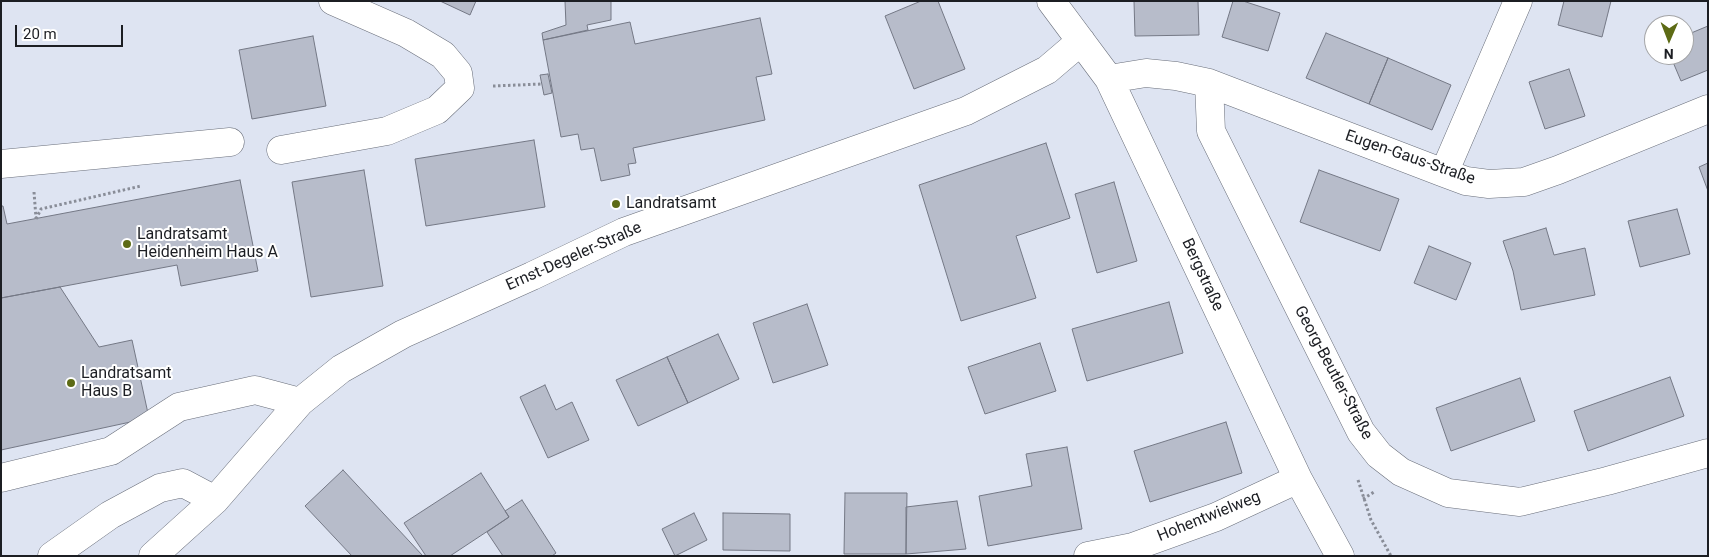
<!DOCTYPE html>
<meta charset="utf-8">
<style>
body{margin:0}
#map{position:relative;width:1709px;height:557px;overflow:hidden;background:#dee4f2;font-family:Roboto,sans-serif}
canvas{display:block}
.frame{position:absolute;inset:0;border:2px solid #1c1e23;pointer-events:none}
.north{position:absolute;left:1644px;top:15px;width:50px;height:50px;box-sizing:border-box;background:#fff;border:1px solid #a4a5a7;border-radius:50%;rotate:181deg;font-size:14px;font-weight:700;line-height:20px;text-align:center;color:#1c1e23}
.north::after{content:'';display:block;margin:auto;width:18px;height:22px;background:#5d6b15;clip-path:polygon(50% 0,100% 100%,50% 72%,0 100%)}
.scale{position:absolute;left:15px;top:25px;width:108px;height:22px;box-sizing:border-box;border:2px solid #1c1e23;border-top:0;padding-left:6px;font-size:15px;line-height:18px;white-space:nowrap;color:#1c1e23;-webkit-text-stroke:4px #fff;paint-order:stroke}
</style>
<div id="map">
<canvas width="1709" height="557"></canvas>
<div class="frame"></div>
<div class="north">N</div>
<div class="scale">20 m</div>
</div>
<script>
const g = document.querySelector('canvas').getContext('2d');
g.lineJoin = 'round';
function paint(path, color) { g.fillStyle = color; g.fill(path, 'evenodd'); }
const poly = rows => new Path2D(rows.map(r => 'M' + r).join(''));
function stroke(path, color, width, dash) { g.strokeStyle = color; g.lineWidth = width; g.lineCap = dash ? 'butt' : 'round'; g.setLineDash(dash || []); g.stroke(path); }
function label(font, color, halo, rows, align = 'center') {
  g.font = font + ' Roboto,sans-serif'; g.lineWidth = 4; g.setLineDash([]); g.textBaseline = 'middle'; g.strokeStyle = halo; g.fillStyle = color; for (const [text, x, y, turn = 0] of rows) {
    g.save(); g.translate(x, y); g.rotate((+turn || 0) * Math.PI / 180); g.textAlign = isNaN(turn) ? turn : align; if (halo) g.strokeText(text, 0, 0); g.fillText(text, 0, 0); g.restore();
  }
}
const building = poly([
 [440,1,476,1,470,15,440,1],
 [565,1,611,1,611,20,587,25,588,30,543,40,542,33,566,25,565,1],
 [921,1,938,1,965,69,914,89,885,16,921,1],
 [1134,1,1198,1,1199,35,1135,36,1134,1],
 [1233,1,1243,1,1280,13,1268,51,1222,37,1233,1],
 [1564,1,1611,1,1602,37,1558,25,1564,1],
 [760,18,772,74,756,77,765,120,633,148,636,163,628,164,630,175,601,181,594,148,581,150,578,134,561,137,543,40,630,22,635,44,760,18],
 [1708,26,1708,70,1681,81,1670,55,1684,55,1684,36,1708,26],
 [1326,33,1388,58,1369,104,1306,78,1326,33],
 [313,36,326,106,252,119,239,50,313,36],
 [1388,58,1451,85,1432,130,1369,104,1388,58],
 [1569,69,1585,116,1545,129,1529,82,1569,69],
 [548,74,552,93,544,95,540,75,548,74],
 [534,140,545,207,426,226,415,159,534,140],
 [1046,143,1070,218,1016,236,1036,298,961,321,919,185,1046,143],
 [1708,163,1708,191,1699,167,1708,163],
 [364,170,383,286,311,297,292,182,364,170],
 [1319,170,1399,199,1380,251,1300,222,1319,170],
 [240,180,258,271,181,286,177,265,1,298,1,206,3,206,7,224,240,180],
 [1114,182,1137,261,1097,273,1075,194,1114,182],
 [1677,209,1690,254,1640,267,1628,221,1677,209],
 [1546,228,1554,255,1585,248,1595,295,1521,310,1513,271,1503,241,1546,228],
 [1429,246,1471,263,1456,300,1414,283,1429,246],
 [60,287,99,347,132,340,149,418,1,450,1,298,60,287],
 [1169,302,1183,353,1087,381,1072,329,1169,302],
 [807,304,828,365,773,383,753,323,807,304],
 [718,334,739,379,688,403,667,357,718,334],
 [1040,343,1056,391,985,414,968,367,1040,343],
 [667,357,688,403,638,426,616,380,667,357],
 [1670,377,1684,416,1588,451,1574,411,1670,377],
 [1520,378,1535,421,1451,451,1436,408,1520,378],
 [545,385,556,410,572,402,589,440,548,458,520,397,545,385],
 [1226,422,1242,473,1150,502,1134,451,1226,422],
 [1067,447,1082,529,988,546,979,496,1032,486,1026,454,1067,447],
 [343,470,423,556,352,556,305,506,343,470],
 [481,473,509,517,450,556,426,556,404,523,481,473],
 [845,493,907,493,906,554,844,554,845,493],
 [522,500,556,553,552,556,503,556,487,532,509,517,505,511,522,500],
 [957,501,966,549,906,554,906,507,957,501],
 [694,513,707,540,675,556,662,529,694,513],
 [723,513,790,514,790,551,723,550,723,513]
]);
const path = poly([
 [493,86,542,84],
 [34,192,36,218],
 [36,219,41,209,141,186],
 [1358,480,1371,520,1391,556],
 [1363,499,1374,492]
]);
const minor = poly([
 [1051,1,1109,79,1298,479,1340,556],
 [1109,79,1146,73,1176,76,1209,83,1444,173,1466,181,1489,184,1524,182,1558,170,1708,109],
 [1209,83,1211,131,1361,432,1379,455,1401,472,1448,493,1520,502,1607,481,1708,453],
 [281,150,387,131,437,110,460,88,458,73,443,55,406,33,333,1],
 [1,164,230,142],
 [1444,173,1518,1],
 [1,478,111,451,179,407,255,390,300,402],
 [52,556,110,515,160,488,183,483,215,500],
 [153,556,215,500,300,402,341,369,403,334,532,276,624,232,966,111,1047,70,1081,41],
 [1088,556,1133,547,1216,517,1298,479]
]);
const markers = [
 [616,204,5,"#5d6b15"],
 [127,244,5,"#5d6b15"],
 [71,383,5,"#5d6b15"]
];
const streetNames = [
 ["Eugen-Gaus-Straße",1410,158,19],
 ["Ernst-Degeler-Straße",574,257,-24],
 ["Bergstraße",1202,275,65],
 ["Georg-Beutler-Straße",1333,373,62],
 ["Hohentwielweg",1209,517,-22]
];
const poiNames = [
 ["Landratsamt",626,204],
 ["Landratsamt",137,235],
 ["Heidenheim Haus A",137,253],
 ["Landratsamt",81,374],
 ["Haus B",81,392]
];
paint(building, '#b7bcca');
stroke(building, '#747885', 1);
stroke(minor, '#696e7a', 29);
stroke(path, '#898d98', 3, [2.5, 2.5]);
stroke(minor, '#fff', 28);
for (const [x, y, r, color] of markers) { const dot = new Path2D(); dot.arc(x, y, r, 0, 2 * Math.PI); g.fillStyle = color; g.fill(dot); stroke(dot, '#fff', 2); }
label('16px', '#1c1e23', '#fff', streetNames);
label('16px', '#1c1e23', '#fff', poiNames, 'left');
</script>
